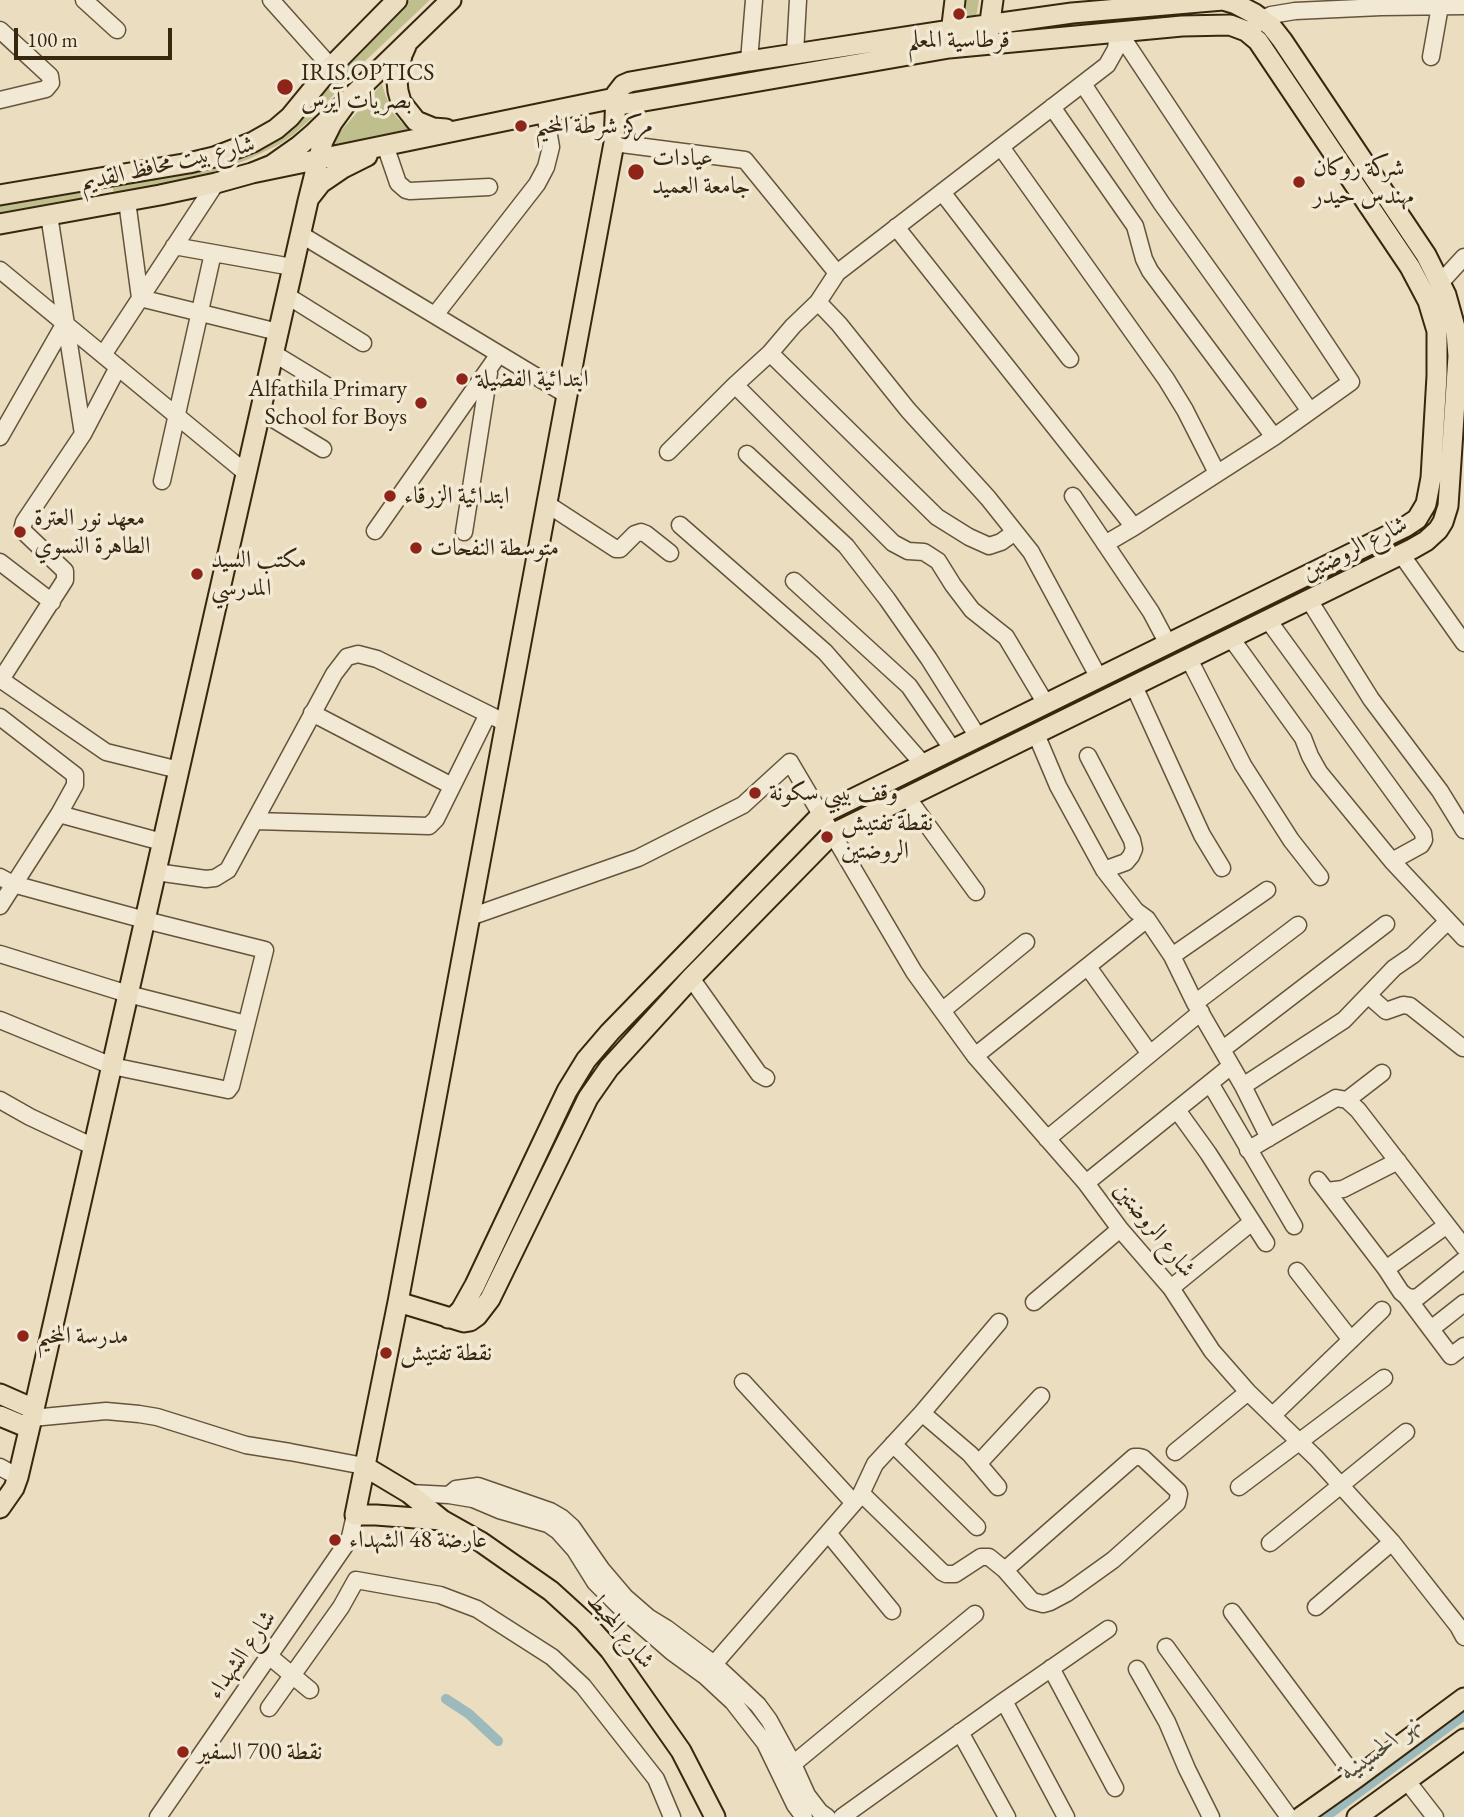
<!DOCTYPE html>
<meta charset="utf-8">
<style>
body{margin:0}
#map{position:relative;width:1464px;height:1817px;overflow:hidden;background:#ebddbf;font-family:"EB Garamond",serif}
canvas{display:block}
.scale{position:absolute;left:14px;top:28px;width:158px;height:32px;box-sizing:border-box;border:4px solid #38270f;border-top:0;padding-left:9px;font-size:21px;line-height:24px;white-space:nowrap;color:#38270f;-webkit-text-stroke:5px #f2e9d5;paint-order:stroke}
</style>
<div id="map">
<canvas width="1464" height="1817"></canvas>
<div class="scale">100 m</div>
</div>
<script>
const g = document.querySelector('canvas').getContext('2d');
g.lineJoin = 'round';
function paint(path, color) { g.fillStyle = color; g.fill(path, 'evenodd'); }
const poly = rows => new Path2D(rows.map(r => 'M' + r).join(''));
function stroke(path, color, width, dash) { g.strokeStyle = color; g.lineWidth = width; g.lineCap = dash ? 'butt' : 'round'; g.setLineDash(dash || []); g.stroke(path); }
function label(font, color, halo, rows, align = 'center') {
  g.font = font + ' "EB Garamond",Amiri,serif'; g.lineWidth = 7; g.setLineDash([]); g.textBaseline = 'middle'; g.strokeStyle = halo; g.fillStyle = color; for (const [text, x, y, turn = 0] of rows) {
    g.save(); g.translate(x, y); g.rotate((+turn || 0) * Math.PI / 180); g.textAlign = isNaN(turn) ? turn : align; if (halo) g.strokeText(text, 0, 0); g.fillText(text, 0, 0); g.restore();
  }
}
const green = poly([
 [410,0,430,0,364,62,314,116,293,135,278,145,249,159,193,179,117,193,113,191,113,188,115,185,197,170,224,161,355,53],
 [966,0,979,0,977,12,975,17,971,18,968,18,965,16],
 [382,84,385,94,393,113,401,122,410,129,337,148,330,147,332,141],
 [82,190,84,197,81,200,0,215,0,201]
]);
const canal = poly([
 [446,1699,469,1714,498,1741],
 [1325,1817,1464,1715]
]);
const minor = poly([
 [84,0,117,30],
 [271,0,331,67],
 [1254,26,1264,18,1271,15,1295,11,1381,7,1464,6],
 [0,30,50,76,51,83,46,89,0,100],
 [795,53,798,0],
 [1431,57,1440,6],
 [749,61,754,0],
 [1083,84,1162,204,1310,411],
 [1052,107,1135,226,1144,259,1150,271,1274,437],
 [614,143,745,160,837,273],
 [1001,147,1166,379,1185,410,1217,473],
 [386,148,398,183,406,190,410,191,489,187],
 [942,192,1070,359],
 [127,201,140,298,278,332],
 [49,215,83,434],
 [896,227,1134,527],
 [300,234,567,395],
 [174,246,292,267],
 [0,270,246,473],
 [1441,282,1464,257],
 [286,295,363,343],
 [818,302,839,324,908,410,988,498,1031,552,1099,678],
 [435,315,537,184,546,167,551,147,545,113],
 [273,353,334,390],
 [770,353,937,517,969,537,989,546,1001,542,1015,532],
 [103,355,216,183],
 [735,385,893,543,908,551,924,552,938,561,953,585,972,610,1006,637,1046,704],
 [260,411,323,449],
 [0,437,65,323],
 [668,452,735,385,770,353,793,326,818,302,837,273,1107,65,1116,49,1118,31],
 [747,454,846,546,887,599,929,659,978,737],
 [162,481,213,253],
 [1073,496,1151,612,1168,644],
 [547,504,616,549,620,549,635,534,641,532,646,534,670,553],
 [680,525,825,652,923,764],
 [375,531,499,354],
 [464,532,489,373],
 [1105,544,1134,527,1274,437,1351,382,1118,31],
 [1401,554,1464,643],
 [0,562,52,602],
 [794,581,909,686,953,750],
 [1309,600,1371,699,1440,791,1464,830],
 [1268,620,1423,833,1424,840,1421,845,1392,861],
 [1231,638,1303,738,1310,756,1319,772,1392,861,1464,938],
 [1189,659,1243,765,1291,840,1320,877],
 [0,679,106,752,179,770],
 [0,681,65,580,65,571,22,530,24,522,83,434,118,367],
 [1134,686,1202,835,1222,868],
 [312,713,452,786],
 [0,717,75,775,75,785,59,814,0,906],
 [1036,734,1058,786,1104,870,1136,911,1147,919,1172,956,1195,1003,1243,1086,1344,1020,1394,968,1413,955,1447,922],
 [1088,756,1132,840,1134,849,1131,856,1126,862,1104,870],
 [907,797,976,892],
 [59,814,162,842],
 [255,821,429,826,436,819,488,714],
 [156,872,206,879,215,878,228,870,334,674,347,657,358,654,377,659,506,723],
 [0,877,13,884,145,920,265,950,231,1086,228,1090,112,1066,0,1020],
 [470,917,638,858,743,805,790,762,914,972,975,1056,1086,1183,1120,1229,1171,1288,1212,1351,1248,1392,1316,1458,1392,1542,1458,1626,1464,1637],
 [0,954,128,994,246,1024],
 [1172,956,1267,890],
 [1088,967,1150,1054],
 [691,978,759,1074,766,1078],
 [1369,996,1386,1011,1403,1005,1410,1006,1463,1048,1464,1047],
 [1195,1003,1298,925],
 [943,1010,1026,942],
 [1223,1049,1386,924],
 [975,1056,1147,919],
 [1210,1083,1294,1226],
 [1243,1086,1269,1138],
 [0,1100,30,1117,94,1147],
 [1347,1100,1382,1073],
 [1177,1110,1208,1153,1266,1243],
 [1047,1139,1201,1012],
 [1248,1150,1336,1098,1347,1100,1358,1110,1464,1247],
 [1318,1180,1386,1269,1401,1292,1406,1296,1411,1298,1418,1297,1464,1260],
 [1086,1183,1231,1066],
 [1327,1191,1343,1189,1398,1161],
 [1386,1269,1447,1225],
 [1297,1271,1351,1340],
 [1171,1288,1252,1222],
 [1406,1296,1451,1356,1464,1346],
 [1034,1302,1120,1229],
 [1431,1329,1464,1303],
 [743,1382,854,1503],
 [922,1413,970,1454,998,1487],
 [1273,1415,1382,1310],
 [32,1418,106,1411,139,1414,157,1417,246,1445,290,1452,364,1466],
 [893,1444,977,1527],
 [1175,1452,1248,1392],
 [978,1464,1041,1396],
 [0,1467,18,1477],
 [1239,1487,1384,1378],
 [409,1493,449,1495],
 [862,1494,942,1572,946,1574,955,1574,981,1557,989,1557,1005,1570,1032,1601,1043,1604,1050,1602,1067,1593,1113,1560,1177,1503,1179,1494,1178,1491,1143,1458,1139,1457,1134,1457,1005,1570],
 [828,1533,892,1611],
 [1270,1543,1406,1432],
 [1316,1607,1392,1542],
 [1232,1612,1356,1778],
 [1166,1647,1289,1817],
 [269,1656,310,1690],
 [1051,1668,1115,1788],
 [1137,1669,1167,1722,1187,1769,1211,1817],
 [708,1671,860,1496,875,1464,922,1413,999,1322],
 [1004,1701,1066,1817],
 [269,1708,341,1607,356,1580,440,1595,477,1609,552,1657,583,1686,656,1779,672,1817],
 [960,1732,1007,1817],
 [793,1764,975,1614],
 [1407,1781,1435,1817],
 [158,1817,344,1547,350,1537,355,1515],
 [804,1817,795,1805,765,1743,733,1702,705,1676,672,1652,619,1606,595,1582,575,1550,558,1531,548,1524,499,1510,473,1499,449,1495,456,1489,478,1486,550,1511,562,1518,572,1527,602,1570,625,1597,648,1617,666,1628,714,1664,758,1705,769,1720,793,1764,807,1795,820,1812,827,1817],
 [842,1817,1004,1701,1108,1629]
]);
const major = poly([
 [988,36,993,0],
 [950,41,955,0],
 [406,46,402,55,397,81,398,91,401,102,416,121,433,128,446,129],
 [252,173,615,98,624,104,633,103,949,48,1182,26,1230,25,1246,31,1258,41,1410,267,1428,301,1437,331,1437,376,1431,478,1426,504,1417,519,1405,527,822,814,610,1032,586,1060,567,1091,556,1114,475,1285,461,1310,455,1316,448,1318],
 [0,195,189,163,214,157,253,142,276,129,290,117,331,67,397,0],
 [310,197,321,183,343,168,367,156],
 [0,224,160,195,216,183,252,173,272,165,299,146,313,134,451,0],
 [398,1302,464,1322,470,1321,477,1316,490,1299,588,1098,609,1068,691,978,832,834,1412,549,1426,541,1438,530,1443,522,1448,506,1458,356,1456,331,1446,295,1426,255,1282,40,1271,26,1255,14,1236,4,1223,0,1072,13,951,30,749,61,630,82,623,85,616,94,614,143,398,1302,355,1515,376,1515,442,1520],
 [0,1394,34,1409],
 [0,1416,29,1428],
 [364,1466,409,1493,442,1520,481,1542,551,1591,584,1621,610,1650,681,1751,715,1817],
 [0,1508,14,1488,18,1477,34,1409,308,201,323,141,332,123,348,101],
 [1301,1817,1356,1778,1464,1698],
 [1357,1817,1464,1739]
]);
const markers = [
 [959,14,7,"#8f2418"],
 [285,87,9,"#8f2418"],
 [521,126,7,"#8f2418"],
 [636,172,9,"#8f2418"],
 [1299,182,7,"#8f2418"],
 [462,379,7,"#8f2418"],
 [421,403,7,"#8f2418"],
 [390,496,7,"#8f2418"],
 [20,532,7,"#8f2418"],
 [416,548,7,"#8f2418"],
 [197,574,7,"#8f2418"],
 [755,793,7,"#8f2418"],
 [827,837,7,"#8f2418"],
 [23,1336,7,"#8f2418"],
 [386,1353,7,"#8f2418"],
 [335,1540,7,"#8f2418"],
 [183,1752,7,"#8f2418"]
];
const poiNames = [
 ["قرطاسية المعلم",959,40,"center"],
 ["IRIS.OPTICS",301,73],
 ["بصريات آيرس",301,101],
 ["مركز شرطة المخيم",535,126],
 ["عيادات",652,158],
 ["جامعة العميد",652,186],
 ["شركة روكان",1313,168],
 ["مهندس حيدر",1313,196],
 ["ابتدائية الفضيلة",476,379],
 ["Alfathila Primary",407,389,"right"],
 ["School for Boys",407,417,"right"],
 ["ابتدائية الزرقاء",404,496],
 ["معهد نور العترة",34,518],
 ["الطاهرة النسوي",34,546],
 ["متوسطة النفحات",430,548],
 ["مكتب السيد",211,560],
 ["المدرسي",211,588],
 ["وقف بيبي سكونة",769,793],
 ["نقطة تفتيش",841,823],
 ["الروضتين",841,851],
 ["مدرسة المخيم",37,1336],
 ["نقطة تفتيش",400,1353],
 ["عارضة 48 الشهداء",349,1540],
 ["نقطة 700 السفير",197,1752]
];
const streetNames = [
 ["شارع بيت محافظ القديم",168,164,-13],
 ["شارع الروضتين",1355,549,-27],
 ["شارع الروضتين",1154,1230,51],
 ["شارع المحيط",620,1631,50],
 ["شارع الشهداء",242,1655,-55]
];
const waterNames = [
 ["نهر الحسينية",1381,1748,-36]
];
paint(green, '#bebf8d');
stroke(canal, '#9cbabb', 10);
stroke(minor, '#65543b', 19);
stroke(major, '#38270f', 23);
stroke(minor, '#f2e9d5', 16);
stroke(major, '#ebddbf', 19);
for (const [x, y, r, color] of markers) { const dot = new Path2D(); dot.arc(x, y, r, 0, 2 * Math.PI); g.fillStyle = color; g.fill(dot); stroke(dot, '#f2e9d5', 2.5); }
label('24px', '#38270f', '#f2e9d5', poiNames, 'left');
label('24px', '#38270f', '#f2e9d5', streetNames);
label('italic 26px', '#514c3a', '#f2e9d5', waterNames);
</script>
